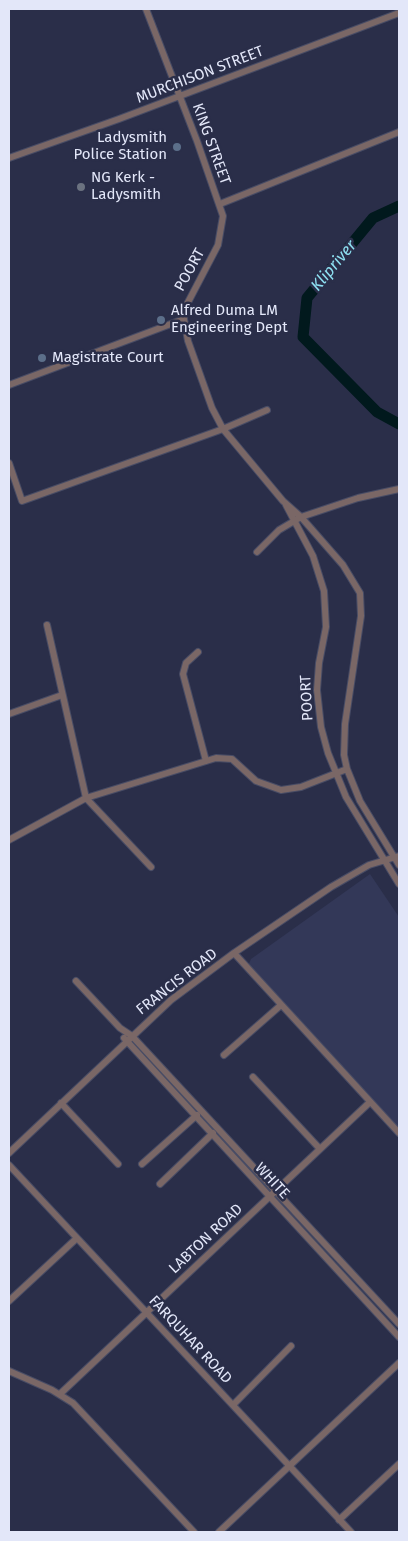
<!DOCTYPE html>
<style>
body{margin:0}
#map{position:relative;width:408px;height:1541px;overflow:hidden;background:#2a2e49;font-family:"Fira Sans",sans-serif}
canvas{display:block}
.frame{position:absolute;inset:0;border:10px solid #e3e7f9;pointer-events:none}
</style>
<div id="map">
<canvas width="408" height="1541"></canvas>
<div class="frame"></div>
</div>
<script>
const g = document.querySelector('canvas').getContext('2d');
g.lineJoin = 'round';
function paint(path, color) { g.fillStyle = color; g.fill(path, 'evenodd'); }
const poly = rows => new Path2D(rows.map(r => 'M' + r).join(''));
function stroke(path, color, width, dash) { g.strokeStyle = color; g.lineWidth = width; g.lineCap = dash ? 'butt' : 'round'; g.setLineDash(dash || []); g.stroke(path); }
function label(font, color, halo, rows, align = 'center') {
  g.font = font + ' "Fira Sans",sans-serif'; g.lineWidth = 5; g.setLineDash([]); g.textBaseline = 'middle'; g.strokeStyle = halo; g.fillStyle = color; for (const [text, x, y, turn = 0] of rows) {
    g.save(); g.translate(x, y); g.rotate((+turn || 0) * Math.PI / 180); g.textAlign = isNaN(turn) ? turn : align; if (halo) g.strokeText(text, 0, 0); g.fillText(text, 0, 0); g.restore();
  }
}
const built = poly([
 [370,874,399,917,399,1130,248,966,251,959]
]);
const river = poly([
 [399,206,373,218,307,298,303,337,377,412,399,424]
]);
const minor = poly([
 [146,9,197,141,223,216,218,245,185,308,184,319,188,341,212,408,223,429,283,501,301,517,343,565,360,593,361,616,345,724,344,755,347,769,360,801,399,865],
 [9,158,119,119,399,13],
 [220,204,399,132],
 [9,385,184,319],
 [9,463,22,501,223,429,267,410],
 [286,505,313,556,324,591,326,627,319,663,317,690,321,727,328,753,346,797,399,884],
 [257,552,279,530,301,517,358,498,399,489],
 [47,625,86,798,151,867],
 [198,652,186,663,183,674,206,761],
 [9,714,62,695],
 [9,840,86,798,216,758,232,759,256,781,281,790,301,787,347,769],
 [234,953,399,1133],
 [76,981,120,1028,132,1036,399,1324],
 [124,1038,399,1337],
 [224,1055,281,1005],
 [253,1077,320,1149],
 [61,1103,118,1164],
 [9,1153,171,1000,234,953,331,887,369,865,399,856],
 [142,1164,197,1115],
 [9,1165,351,1532],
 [160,1184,213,1133],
 [9,1301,77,1238],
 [9,1371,52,1390,73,1403,194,1532],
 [60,1394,370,1102],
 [233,1405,291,1346],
 [339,1520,399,1464],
 [219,1532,399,1363]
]);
const markers = [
 [177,147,5,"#5c6f8a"],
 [81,187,5,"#6b7280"],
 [161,320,5,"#5c6f8a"],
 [42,358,5,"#5c6f8a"]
];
const streetNames = [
 ["MURCHISON STREET",200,75,-21],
 ["KING STREET",211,144,70],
 ["POORT",190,270,-61],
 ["POORT",307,698,-93],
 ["FRANCIS ROAD",177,982,-38],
 ["WHITE",272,1181,47],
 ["LABTON ROAD",206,1239,-43],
 ["FARQUHAR ROAD",190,1340,47]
];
const poiNames = [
 ["Ladysmith",167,138,"right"],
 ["Police Station",167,155,"right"],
 ["NG Kerk -",91,178],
 ["Ladysmith",91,195],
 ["Alfred Duma LM",171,311],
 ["Engineering Dept",171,328],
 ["Magistrate Court",52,358]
];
const waterNames = [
 ["Klipriver",334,266,-50]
];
paint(built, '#333858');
stroke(river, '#01191d', 11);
stroke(minor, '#484c65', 8);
stroke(minor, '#7a6766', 6);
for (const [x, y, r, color] of markers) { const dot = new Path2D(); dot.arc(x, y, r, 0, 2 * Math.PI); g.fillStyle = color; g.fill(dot); stroke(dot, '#2a2e49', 2); }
label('15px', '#e3e7f9', '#2a2e49', streetNames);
label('15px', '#e3e7f9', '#2a2e49', poiNames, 'left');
label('italic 16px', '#8ee1f2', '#2a2e49', waterNames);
</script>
